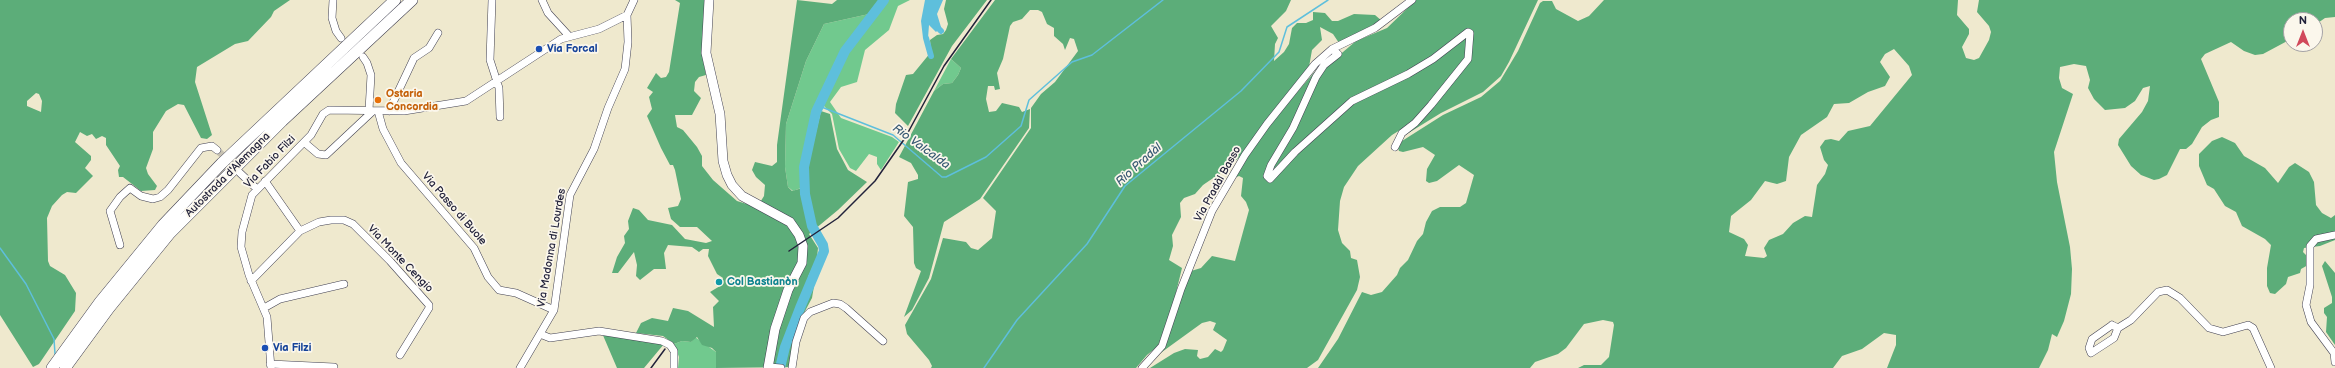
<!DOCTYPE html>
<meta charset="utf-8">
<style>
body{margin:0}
#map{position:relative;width:2335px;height:368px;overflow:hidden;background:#efe9ce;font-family:"Balsamiq Sans",sans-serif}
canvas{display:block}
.north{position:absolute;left:2283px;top:12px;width:40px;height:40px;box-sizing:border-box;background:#fbf7ec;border:1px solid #a4a2a5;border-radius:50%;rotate:0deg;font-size:11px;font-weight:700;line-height:16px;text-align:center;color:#22223b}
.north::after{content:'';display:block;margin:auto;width:14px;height:18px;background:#d1495b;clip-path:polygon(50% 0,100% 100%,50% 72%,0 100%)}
</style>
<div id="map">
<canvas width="2335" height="368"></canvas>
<div class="north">N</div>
</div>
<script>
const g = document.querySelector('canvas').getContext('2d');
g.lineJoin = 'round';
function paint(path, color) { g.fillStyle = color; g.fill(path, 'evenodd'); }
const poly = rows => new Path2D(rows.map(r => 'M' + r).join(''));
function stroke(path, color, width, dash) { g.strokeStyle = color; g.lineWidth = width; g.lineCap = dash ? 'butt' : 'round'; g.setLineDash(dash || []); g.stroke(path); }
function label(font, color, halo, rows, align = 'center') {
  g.font = font + ' "Balsamiq Sans",sans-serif'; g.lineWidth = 3.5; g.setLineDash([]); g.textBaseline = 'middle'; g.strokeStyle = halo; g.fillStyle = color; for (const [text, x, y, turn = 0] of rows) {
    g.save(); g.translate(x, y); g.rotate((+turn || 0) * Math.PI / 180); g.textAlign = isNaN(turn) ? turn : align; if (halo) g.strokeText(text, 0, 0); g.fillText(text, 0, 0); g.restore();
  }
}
const green = poly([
 [887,0,910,0,898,6,889,30,865,50,857,82,841,87,830,102,841,118,892,137,899,142,881,170,877,164,877,157,869,154,856,171,850,168,839,149,832,114,823,105,847,53],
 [869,14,841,50,815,105,801,169,801,188,793,191,788,187,785,167,786,124,806,61,824,24],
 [951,59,961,68,958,75,952,83,943,84,934,91],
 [695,337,716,352,716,368,678,368,679,357,674,344,682,341,691,342]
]);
const forest = poly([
 [0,0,290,0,274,11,271,17,248,41,235,44,197,67,195,82,212,135,207,139,201,138,184,105,178,104,166,111,153,132,153,149,146,168,148,174,157,186,155,190,141,191,123,177,119,177,118,170,120,166,106,145,106,138,102,136,96,139,92,134,87,136,80,132,75,142,91,156,91,160,85,168,93,176,76,193,67,192,62,195,52,206,47,218,48,261,50,266,65,275,76,293,75,311,39,364,33,367,0,315],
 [36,93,39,94,42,101,41,112,27,106,27,101],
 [675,0,705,0,702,54,706,75,699,77,695,82,694,91,701,98,692,115,675,115,677,127,683,130,697,147,702,156,702,166,713,180,737,201,750,205,759,204,764,196,765,185,756,177,752,170,755,162,772,166,777,162,777,145,797,0,832,4,837,0,880,0,869,14,824,24,806,61,786,124,785,167,788,187,792,191,809,186,808,166,821,111,830,114,837,149,848,170,867,182,838,210,809,234,818,248,817,258,808,277,815,280,812,298,804,313,795,367,716,368,716,352,712,348,702,345,697,337,691,342,682,341,674,344,663,336,636,333,641,323,652,318,668,321,673,308,688,311,714,327,713,307,719,301,710,292,720,286,723,278,717,274,708,256,709,249,703,249,699,252,692,247,668,245,664,253,666,269,654,269,640,280,636,276,637,265,634,252,618,273,612,273,617,257,625,243,624,236,629,229,628,221,633,208,639,210,648,220,672,225,685,239,706,243,712,241,697,227,680,227,671,219,668,208,678,206,681,199,675,170,673,165,670,165,661,148,647,116,652,109,649,97,653,92,647,88,656,73,661,78,666,77,669,72,680,3],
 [946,0,987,0,952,46,908,126,895,113,896,104,906,75,913,74,931,52,930,40,937,35,943,34,946,30,948,24,944,9],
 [995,0,1291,0,1286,11,1271,26,1278,38,1275,44,1274,61,1284,52,1289,44,1292,28,1297,23,1306,23,1313,20,1313,12,1325,13,1332,21,1338,21,1354,14,1375,15,1382,21,1339,43,1333,34,1320,27,1322,40,1312,50,1309,67,1243,154,1225,170,1203,185,1195,194,1184,198,1180,203,1181,217,1172,235,1173,246,1169,260,1182,268,1172,309,1158,346,1147,355,1136,368,931,368,932,366,929,360,907,334,905,325,931,279,943,238,966,242,971,248,978,250,992,238,996,211,983,198,1031,128,1031,108,1041,94,1055,82,1078,51,1074,39,1070,38,1065,50,1063,44,1054,36,1054,28,1047,24,1042,12,1038,10,1030,10,1022,19,1013,22,1010,26,1003,59,997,73,1000,89,995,90,994,86,988,86,986,99,989,112,996,111,1002,103,1019,107,1022,112,1030,109,1029,128,980,199,944,222,929,278,912,310,904,317,921,271,916,268,914,263,913,227,904,216,908,182,918,179,918,175,911,163,899,157,934,91,943,84,952,83,958,75,961,68,951,59],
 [1416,0,1538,0,1509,62,1501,76,1483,92,1441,113,1402,137,1465,68,1472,50,1472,33,1419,66,1369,90,1269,173,1315,83,1330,63,1356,41,1387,28],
 [1604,0,1958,0,1957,15,1969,29,1969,34,1962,47,1966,58,1974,60,1979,58,1989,40,1991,32,1989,26,1977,12,1979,0,2335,0,2335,17,2325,18,2315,25,2315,20,2291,20,2291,39,2263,54,2255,55,2244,51,2231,42,2205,54,2201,59,2219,102,2219,117,2211,120,2202,127,2192,144,2186,149,2180,149,2167,175,2159,179,2154,180,2141,175,2131,166,2118,145,2119,139,2142,112,2148,101,2150,86,2143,88,2135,101,2125,108,2105,110,2094,99,2088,88,2090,80,2086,66,2074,64,2060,67,2059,78,2062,88,2073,94,2054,152,2057,182,2070,247,2072,269,2071,294,2064,321,2057,337,2052,334,2048,350,2039,368,1887,368,1896,345,1896,335,1884,333,1862,349,1842,356,1833,368,1578,368,1584,365,1601,365,1609,357,1614,325,1613,322,1603,320,1584,324,1566,348,1558,354,1535,362,1530,368,1318,368,1338,339,1362,292,1371,295,1382,292,1397,275,1400,268,1408,260,1417,241,1423,234,1426,222,1432,211,1440,207,1460,207,1466,203,1474,175,1459,165,1437,181,1429,183,1426,181,1427,169,1435,155,1423,147,1403,152,1399,151,1398,148,1402,141,1443,115,1481,97,1500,81,1518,51,1540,3,1543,1,1552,1,1556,9,1578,21,1589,16],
 [1894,49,1909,66,1912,75,1870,126,1848,131,1839,141,1831,139,1825,140,1820,147,1824,160,1828,165,1825,174,1817,185,1812,217,1805,216,1793,223,1783,234,1769,240,1764,248,1767,256,1764,258,1745,256,1748,245,1744,239,1729,232,1731,216,1751,200,1765,181,1777,184,1786,181,1789,157,1801,135,1827,117,1834,104,1849,103,1868,92,1885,86,1890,77,1880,62,1885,54],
 [1468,35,1466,57,1413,122,1392,135,1358,166,1344,187,1340,201,1338,230,1342,243,1350,251,1351,258,1357,260,1360,277,1357,290,1318,360,1307,368,1150,368,1174,353,1185,349,1198,350,1197,356,1200,359,1208,357,1215,349,1221,352,1223,350,1227,340,1213,330,1216,323,1210,321,1202,323,1155,357,1191,271,1201,268,1212,256,1235,261,1249,210,1246,202,1241,196,1243,178,1239,176,1232,179,1269,125,1323,62,1298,116,1265,174,1280,171,1350,105],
 [2222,137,2235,143,2244,156,2265,168,2278,183,2289,167,2295,163,2309,172,2314,182,2316,205,2322,213,2331,218,2335,215,2335,240,2320,246,2304,248,2303,252,2310,259,2308,265,2301,269,2300,273,2288,277,2286,284,2275,294,2270,293,2267,286,2267,268,2271,245,2265,239,2242,226,2236,212,2225,206,2214,189,2207,185,2199,166,2199,154,2212,141],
 [2325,261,2335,273,2335,345,2326,332,2327,317,2324,313,2324,308,2332,303,2332,297,2322,266],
 [602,333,664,344,644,368,617,368]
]);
const water = poly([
 [925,0,943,0,937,14,941,27,936,32,929,25,928,38,923,38,921,21]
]);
const stream = poly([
 [819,106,893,135,942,177,946,177,986,157,1021,126,1029,100,1072,62,1092,55,1163,0],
 [0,248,26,284,54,339,55,354],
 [984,368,1017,320,1087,244,1125,186,1241,91,1279,52,1287,27,1328,0]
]);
const canal = poly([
 [939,29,941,31],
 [926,38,931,56]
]);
const river = poly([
 [780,368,785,347,800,308,824,251,823,245,812,226,805,194,804,167,816,112,845,51,884,0]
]);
const minorTunnel = poly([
 [217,150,238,170]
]);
const minor = poly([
 [333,0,332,18,336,31,341,38],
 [492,0,490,60,499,88,500,117],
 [542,0,548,13,569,36],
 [1332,49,1338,54,1324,65,1316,77,1293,128,1271,165,1267,176,1270,179,1295,152,1352,101,1408,74,1433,59,1468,32,1470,33,1468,59,1431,105,1415,123,1402,133,1395,147],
 [363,57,367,63,371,75,369,110],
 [378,111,383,129,401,163,474,248,488,277,499,290,516,293,554,310],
 [389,111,414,58,429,48,438,33],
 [305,143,318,154,326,155,373,111],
 [240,173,257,189],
 [265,181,300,231],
 [2335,235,2316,239,2310,246,2310,285,2306,305,2311,322,2334,353,2335,362],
 [120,245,110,211,120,197,130,188,141,196,153,199,160,197,168,190,201,148,212,146,217,150],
 [251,281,300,231,319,222,331,220,344,220,353,224,390,261,429,305,429,308,400,355],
 [264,308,280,299,344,284],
 [2112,325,2118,328,2114,338,2091,353,2089,348,2092,339,2112,325],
 [2118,328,2131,320,2158,292,2167,290,2180,298,2209,328,2223,332,2248,325,2253,328,2271,368],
 [540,334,550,338,599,331,662,341,670,345,674,351,674,368],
 [270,364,334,367],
 [769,367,781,368],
 [271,368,267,317,249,275,241,247,242,232,252,195,311,135,323,114,329,110,404,111,466,101,561,39,599,29,627,15,634,0],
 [520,368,554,310,570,195,594,149,608,108,625,69,628,42,627,15],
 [792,368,796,342,804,318,810,312,833,303,840,304,846,308,883,341],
 [1142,368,1162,346,1181,289,1212,211,1245,155,1267,124,1315,64,1332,49,1375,28,1412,0]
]);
const major = poly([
 [709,0,706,53,720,114,723,161,727,175,732,185,742,196,790,222,799,235,803,246,802,263,788,290,775,329,768,368]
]);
const highway = poly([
 [52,368,100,302,163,225,222,163,395,0],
 [65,368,109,308,170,233,282,121,412,0]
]);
const rail = poly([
 [789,251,838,218,875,181,905,138,944,66,991,0],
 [651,368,665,349]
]);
const markers = [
 [539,49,4,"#1a4fb4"],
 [378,100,4,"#e8710a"],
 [719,282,4,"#0f9aa8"],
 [265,348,4,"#1a4fb4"]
];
const transitNames = [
 ["Via Forcal",547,49],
 ["Via Filzi",273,348]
];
const foodNames = [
 ["Ostaria",386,94],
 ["Concordia",386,107]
];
const streetNames = [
 ["Via Fabio Filzi",270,162,-46],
 ["Autostrada d'Alemagna",228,175,-45],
 ["Via Pradàl Basso",1218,184,-61],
 ["Via Passo di Buole",454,209,49],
 ["Via Madonna di Lourdes",552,248,-80],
 ["Via Monte Cengio",400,259,46]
];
const cultureNames = [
 ["Col Bastianòn",727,282]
];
const waterNames = [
 ["Rio Valcalda",921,147,36],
 ["Rio Pradàl",1139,165,-42]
];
paint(green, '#71c98e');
paint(forest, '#5cad79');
paint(water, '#5ebfdc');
stroke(stream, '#5ebfdc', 1.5);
stroke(canal, '#5ebfdc', 6);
stroke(river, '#5ebfdc', 10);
stroke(minorTunnel, '#c6c1b1', 7, [7, 3.5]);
stroke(minor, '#414051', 8);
stroke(major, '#414051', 10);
stroke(highway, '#414051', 12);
stroke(minor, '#fff', 7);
stroke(major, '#fff', 9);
stroke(highway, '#fff', 11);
stroke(rail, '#22223b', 1.5);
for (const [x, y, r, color] of markers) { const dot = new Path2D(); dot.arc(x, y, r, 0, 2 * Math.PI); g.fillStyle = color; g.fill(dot); stroke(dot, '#fbf7ec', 1.5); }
label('bold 11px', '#164399', '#fbf7ec', transitNames, 'left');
label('bold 11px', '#c56008', '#fbf7ec', foodNames, 'left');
label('11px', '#22223b', '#fbf7ec', streetNames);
label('bold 11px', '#0d838f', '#fbf7ec', cultureNames, 'left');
label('italic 12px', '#375973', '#fbf7ec', waterNames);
</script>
